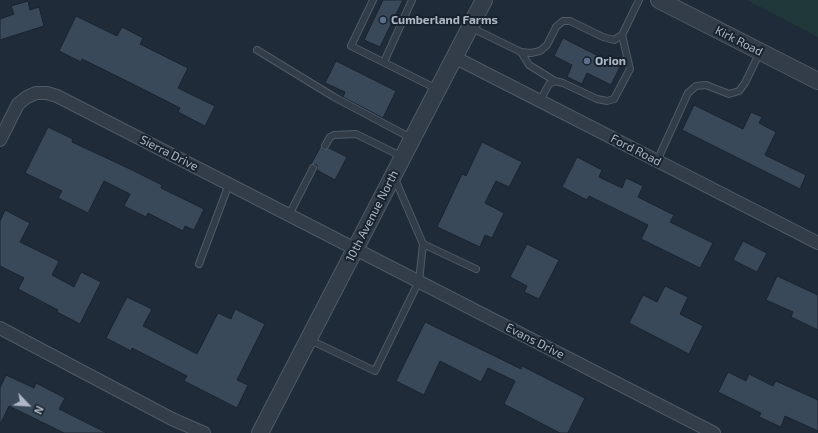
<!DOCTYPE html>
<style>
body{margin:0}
#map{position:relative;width:818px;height:433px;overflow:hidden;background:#1f2b39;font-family:"Exo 2",sans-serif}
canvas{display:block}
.north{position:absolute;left:8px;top:385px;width:40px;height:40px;-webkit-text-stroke:3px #18222e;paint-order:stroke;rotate:115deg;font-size:11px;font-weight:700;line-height:16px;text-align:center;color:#adb7c6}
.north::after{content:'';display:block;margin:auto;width:14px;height:18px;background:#adb7c6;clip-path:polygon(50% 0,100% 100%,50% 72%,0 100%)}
</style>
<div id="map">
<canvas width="818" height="433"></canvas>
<div class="north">N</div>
</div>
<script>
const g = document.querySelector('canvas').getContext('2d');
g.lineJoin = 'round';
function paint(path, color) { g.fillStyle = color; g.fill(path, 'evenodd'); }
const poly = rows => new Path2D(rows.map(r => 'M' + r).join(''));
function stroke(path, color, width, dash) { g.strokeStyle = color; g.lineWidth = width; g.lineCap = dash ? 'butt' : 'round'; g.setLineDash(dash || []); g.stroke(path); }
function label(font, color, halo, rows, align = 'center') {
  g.font = font + ' "Exo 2",sans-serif'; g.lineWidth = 4; g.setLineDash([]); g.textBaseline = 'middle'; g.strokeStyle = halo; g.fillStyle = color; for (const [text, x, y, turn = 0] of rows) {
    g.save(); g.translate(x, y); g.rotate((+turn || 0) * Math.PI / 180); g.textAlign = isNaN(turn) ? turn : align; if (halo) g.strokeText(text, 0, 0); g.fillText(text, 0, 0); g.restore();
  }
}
const green = poly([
 [747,0,818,0,818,37]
]);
const building = poly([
 [383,0,403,0,380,47,364,40,383,0],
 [28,1,30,10,39,7,44,26,0,40,0,19,14,14,11,6,28,1],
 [76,16,117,36,122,27,143,38,140,44,188,68,178,88,215,106,205,126,178,112,180,108,133,84,82,59,81,62,59,51,76,16],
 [563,38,620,67,611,85,587,73,582,84,567,77,572,65,554,56,563,38],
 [336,61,396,91,383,118,343,97,345,92,325,83,336,61],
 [694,105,743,129,751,112,762,117,759,123,776,132,765,155,806,175,800,189,682,130,694,105],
 [48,127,73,139,72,142,130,169,162,185,161,188,204,209,194,230,185,226,183,231,148,213,146,217,124,206,130,194,104,181,88,213,58,198,62,191,25,173,48,127],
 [482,142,522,162,509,187,496,181,485,203,504,213,492,238,485,235,480,247,437,227,462,174,466,176,482,142],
 [321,146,323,150,329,148,347,157,335,180,317,170,317,165,311,164,321,146],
 [577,157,602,170,599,177,622,188,626,178,643,186,638,197,674,215,670,222,713,243,700,268,641,239,648,225,589,196,587,200,562,187,577,157],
 [5,210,30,223,20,242,59,261,52,275,74,287,81,272,101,282,80,324,57,312,58,310,18,289,24,278,0,266,0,221,5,210],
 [743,241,767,253,757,272,733,260,743,241],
 [527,244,559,260,539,299,524,292,527,286,510,277,527,244],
 [777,276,818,295,818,330,791,317,793,312,766,300,777,276],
 [665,286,688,297,680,314,703,326,689,354,629,323,643,295,657,302,665,286],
 [127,297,152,309,143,326,197,354,218,313,231,319,235,309,265,324,237,380,248,385,237,408,184,381,187,376,132,348,131,351,106,338,127,297],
 [425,322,521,369,522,366,585,398,568,433,560,433,504,404,515,381,488,368,481,382,440,361,424,395,396,381,425,322],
 [728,372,746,381,749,374,773,386,776,381,818,400,818,431,785,416,781,427,759,417,761,413,718,392,728,372],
 [6,375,34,388,36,383,65,398,59,409,107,433,64,433,9,406,0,425,0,388,6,375]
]);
const service = poly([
 [373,0,351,46,437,89],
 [470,27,521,52,531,53,540,51,547,45,556,27,563,21,570,21,603,37,614,40,622,35,639,0],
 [257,50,334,97,411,138],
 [521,52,529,65,555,81],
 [384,62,412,0],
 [540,101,549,84,555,81,563,83,597,99,607,101,614,99,630,69,622,35],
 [325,146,330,137,334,135,356,134,403,157],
 [657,161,688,93,696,86,706,85,729,94,739,91,745,83,760,52],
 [289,215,313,168],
 [423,244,476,269],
 [199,264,229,184],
 [310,340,375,371,419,281,423,244,395,179]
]);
const minor = poly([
 [454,57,818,243],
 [0,140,18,104,27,97,36,93,47,93,57,96,714,433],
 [0,328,172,419,204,433]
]);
const tertiary = poly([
 [659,0,818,81],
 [260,433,484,0]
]);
const markers = [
 [383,20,4,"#5c6f8a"],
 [587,61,4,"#5c6f8a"]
];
const poiNames = [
 ["Cumberland Farms",391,20],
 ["Orion",595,61]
];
const streetNames = [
 ["Kirk Road",739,41,27],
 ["Ford Road",636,150,27],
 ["Sierra Drive",169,153,27],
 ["10th Avenue North",372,216,-63],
 ["Evans Drive",535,341,27]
];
paint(green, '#21383a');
paint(building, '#3a4959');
stroke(building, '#1a2430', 1);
stroke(service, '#505a67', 8);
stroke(minor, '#505a67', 14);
stroke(tertiary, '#505a67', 18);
stroke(service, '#323d49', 6);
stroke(minor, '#323d49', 12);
stroke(tertiary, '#323d49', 16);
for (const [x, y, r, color] of markers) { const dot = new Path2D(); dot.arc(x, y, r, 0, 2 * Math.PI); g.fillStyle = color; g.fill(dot); stroke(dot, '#18222e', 1.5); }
label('bold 12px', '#adb7c6', '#18222e', poiNames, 'left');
label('12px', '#adb7c6', '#18222e', streetNames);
</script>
